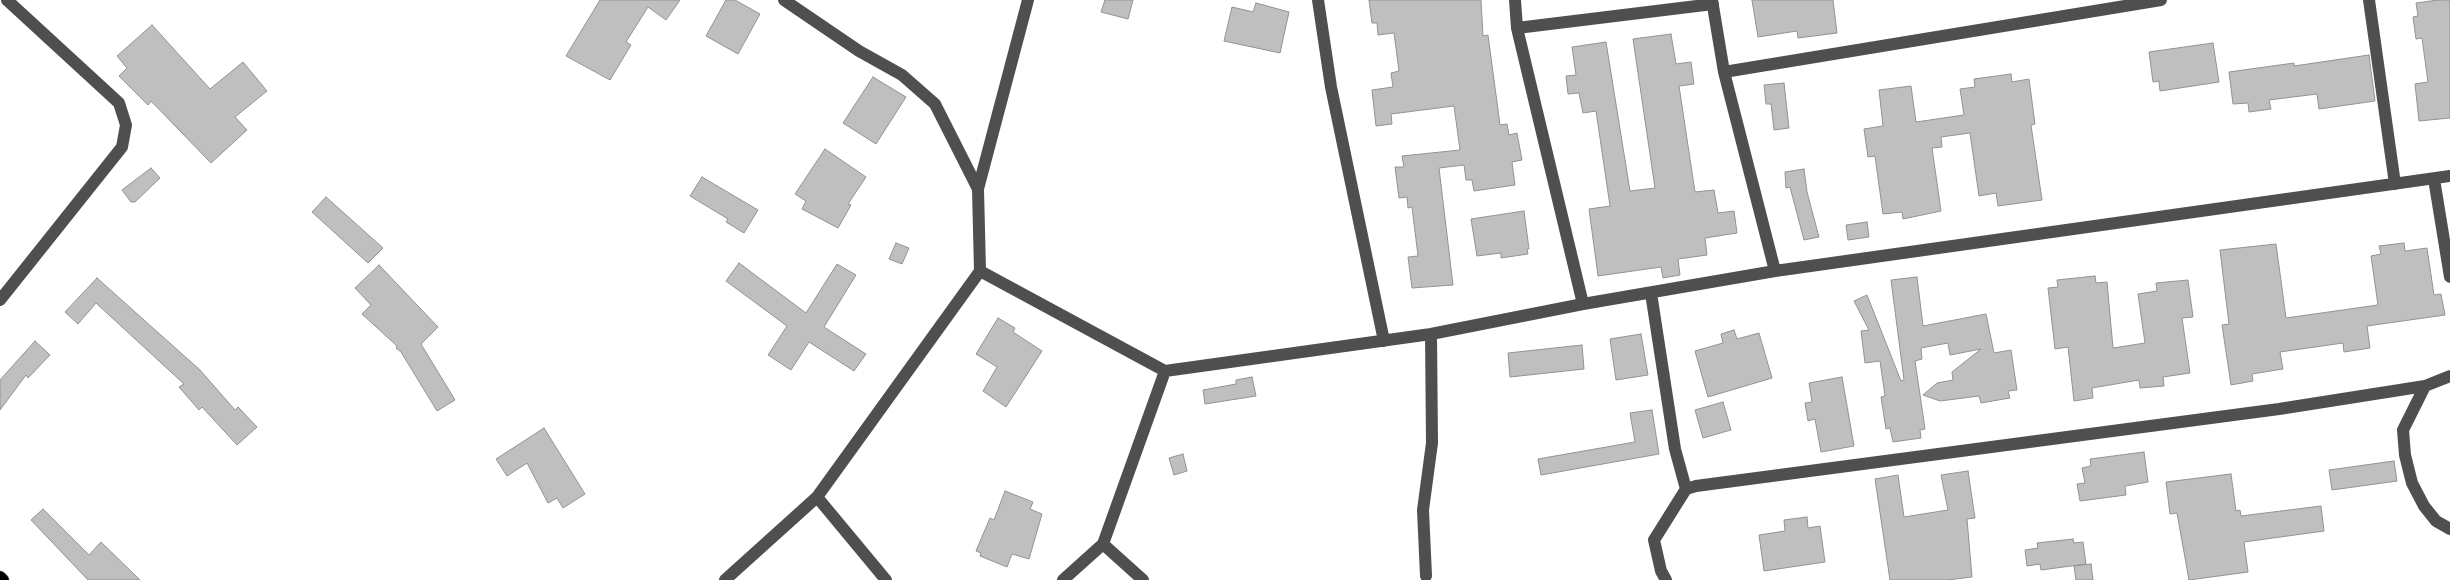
<!DOCTYPE html>
<style>
body{margin:0}
canvas{display:block;background:#fff}
</style>
<canvas width="2450" height="580"></canvas>
<script>
const g = document.querySelector('canvas').getContext('2d');
g.lineJoin = 'round';
function paint(path, color) { g.fillStyle = color; g.fill(path, 'evenodd'); }
const poly = rows => new Path2D(rows.map(r => 'M' + r).join(''));
function stroke(path, color, width, dash) { g.strokeStyle = color; g.lineWidth = width; g.lineCap = dash ? 'butt' : 'round'; g.setLineDash(dash || []); g.stroke(path); }
const building = poly([
 [600,0,680,0,666,20,648,7,626,42,631,45,610,80,566,56,600,0],
 [726,0,735,0,760,14,738,54,706,36,726,0],
 [1105,0,1133,0,1128,19,1101,12,1105,0],
 [1369,0,1481,0,1483,36,1488,35,1500,125,1507,124,1509,135,1517,133,1522,160,1512,162,1515,185,1474,191,1472,180,1466,180,1464,165,1439,168,1453,285,1412,288,1408,257,1418,256,1412,207,1408,208,1407,197,1399,198,1395,167,1404,167,1402,156,1460,150,1454,106,1391,114,1392,124,1376,126,1372,90,1393,87,1391,73,1399,71,1394,33,1378,35,1377,23,1372,23,1369,0],
 [1752,0,1833,0,1837,33,1798,38,1797,31,1758,37,1752,0],
 [2438,0,2450,0,2450,118,2419,121,2415,84,2428,82,2422,38,2416,39,2413,17,2418,16,2416,3,2438,0],
 [1256,3,1289,12,1280,53,1224,41,1232,7,1253,12,1256,3],
 [152,25,210,89,243,62,267,91,235,117,247,130,211,163,151,101,148,105,119,76,127,68,117,56,152,25],
 [1671,34,1676,64,1691,62,1694,84,1679,86,1695,192,1714,190,1718,213,1734,211,1737,233,1705,238,1707,255,1678,259,1680,275,1663,278,1661,267,1598,276,1589,209,1610,206,1596,111,1583,113,1579,93,1568,94,1566,76,1576,75,1572,47,1606,42,1630,191,1655,188,1633,39,1671,34],
 [2213,43,2219,82,2160,91,2159,81,2153,82,2149,52,2213,43],
 [2369,55,2375,101,2319,109,2317,94,2269,100,2271,109,2249,112,2248,103,2233,104,2229,72,2294,63,2294,66,2369,55],
 [2011,74,2012,82,2029,79,2035,124,2031,125,2042,200,1998,206,1996,193,1979,196,1970,133,1941,137,1942,147,1932,148,1941,211,1903,219,1902,212,1883,214,1875,156,1868,157,1864,129,1883,126,1879,90,1911,86,1916,122,1964,115,1960,89,1975,87,1974,79,2011,74],
 [873,77,906,97,876,144,843,123,873,77],
 [1784,83,1789,128,1774,130,1771,104,1766,104,1764,85,1784,83],
 [825,149,866,177,848,204,851,205,838,228,802,209,806,201,795,194,825,149],
 [151,168,160,178,135,202,131,202,122,190,151,168],
 [1804,169,1807,192,1819,237,1804,240,1790,187,1786,188,1785,172,1804,169],
 [702,177,758,210,744,233,726,222,728,219,690,196,702,177],
 [326,197,383,248,368,263,312,212,326,197],
 [1524,211,1529,249,1527,249,1528,254,1501,258,1501,253,1477,256,1471,219,1524,211],
 [1867,222,1869,237,1848,240,1846,225,1867,222],
 [896,243,909,248,902,264,889,259,896,243],
 [2404,243,2405,251,2427,248,2434,295,2441,294,2445,315,2367,326,2370,348,2344,352,2343,343,2280,352,2283,369,2252,374,2253,381,2231,385,2222,325,2229,324,2220,250,2276,244,2286,318,2378,305,2371,256,2381,254,2379,246,2404,243],
 [739,263,806,313,837,264,856,275,824,327,866,354,854,371,809,342,791,370,768,355,787,326,726,281,739,263],
 [379,265,438,327,421,344,455,400,437,411,401,352,396,348,397,346,362,314,371,305,355,288,379,265],
 [2095,276,2096,283,2107,282,2113,348,2145,343,2138,294,2157,291,2156,283,2188,280,2193,317,2182,318,2190,373,2163,377,2164,386,2140,388,2139,380,2092,388,2093,398,2074,401,2068,347,2055,349,2048,288,2058,287,2057,280,2095,276],
 [1917,277,1923,326,1986,314,1994,353,2011,350,2017,390,2008,391,2010,398,1981,403,1979,396,1940,401,1923,395,1937,383,1953,380,1952,372,1981,349,1950,355,1948,343,1921,348,1922,359,1915,361,1925,429,1920,430,1921,438,1893,442,1890,428,1886,429,1881,397,1885,396,1880,361,1865,363,1861,331,1869,330,1854,301,1867,295,1901,381,1904,380,1891,280,1917,277],
 [97,278,200,370,235,410,238,407,257,427,237,445,202,407,199,410,179,387,184,384,96,303,78,324,65,312,97,278],
 [998,318,1015,328,1013,332,1042,351,1006,407,983,391,997,367,976,354,998,318],
 [1734,330,1737,339,1759,333,1772,378,1708,397,1695,351,1723,343,1721,334,1734,330],
 [1641,334,1648,375,1616,380,1610,339,1641,334],
 [35,341,50,355,28,378,26,375,0,410,0,380,35,341],
 [1582,345,1584,369,1510,377,1508,353,1582,345],
 [1252,377,1256,396,1205,404,1203,390,1236,384,1236,380,1252,377],
 [1842,377,1854,446,1821,452,1815,419,1808,421,1805,403,1812,402,1809,383,1842,377],
 [1723,402,1731,430,1703,438,1695,410,1723,402],
 [1652,410,1659,454,1541,475,1538,459,1635,442,1630,413,1652,410],
 [544,428,585,494,563,508,557,498,548,503,527,463,507,476,496,459,544,428],
 [2144,452,2148,482,2125,486,2126,495,2080,501,2077,484,2085,483,2082,468,2091,466,2090,459,2144,452],
 [1183,454,1187,471,1174,475,1169,458,1183,454],
 [2394,461,2397,481,2332,490,2329,470,2394,461],
 [1968,471,1975,518,1967,519,1972,577,1947,580,1890,580,1875,479,1898,475,1904,517,1948,510,1941,475,1968,471],
 [2231,474,2236,511,2240,510,2241,516,2321,506,2324,531,2244,542,2248,572,2189,580,2177,513,2170,514,2166,482,2231,474],
 [1005,491,1033,502,1030,509,1042,514,1029,559,1012,554,1007,567,980,556,981,553,976,551,990,518,994,520,1005,491],
 [43,509,89,555,101,542,140,580,88,580,31,520,43,509],
 [1807,517,1808,528,1820,526,1825,562,1764,571,1759,535,1785,531,1784,520,1807,517],
 [2073,539,2074,543,2083,542,2086,564,2041,570,2040,564,2027,566,2025,550,2038,548,2037,543,2073,539],
 [2091,564,2093,580,2076,580,2074,566,2091,564]
]);
const minor = poly([
 [784,0,859,51,902,75,935,104,978,189],
 [1318,0,1331,87,1384,341],
 [1515,0,1517,28,1583,304],
 [1712,0,1724,72,1775,271],
 [2369,0,2395,184],
 [1517,28,1713,4],
 [1724,72,2161,0],
 [2434,179,2450,277],
 [980,271,1165,371,1431,334,1583,304,1775,271,2450,176],
 [1651,293,1675,449,1686,489],
 [0,300,122,147,126,125,119,103,7,0],
 [2425,386,2403,430,2405,455,2412,483,2424,506,2436,521,2450,529],
 [817,497,980,271,978,189,1028,0],
 [1103,544,1143,580],
 [1426,576,1423,510,1432,443,1431,334],
 [725,580,817,497,886,580],
 [1063,580,1103,544,1165,371],
 [1666,580,1661,571,1654,540,1686,489,1696,486,2279,409,2425,386,2450,376]
]);
const major = poly([
 [0,577,3,580]
]);
paint(building, '#bfbfbf');
stroke(building, '#939393', 1);
stroke(major, '#dbdbdb', 14);
stroke(minor, '#4f4f4f', 12);
stroke(major, '#000', 12);
</script>
